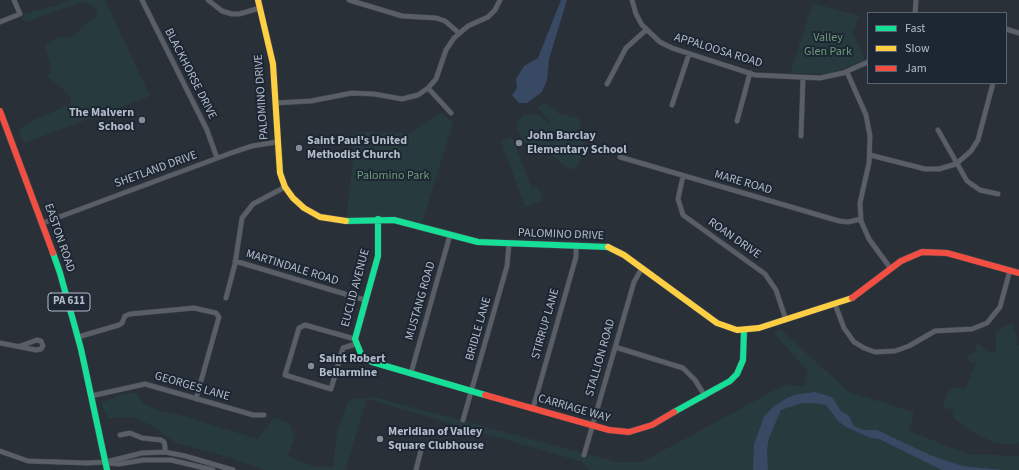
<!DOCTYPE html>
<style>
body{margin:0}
#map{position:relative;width:1019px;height:470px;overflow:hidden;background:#2a3038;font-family:"Source Sans 3",sans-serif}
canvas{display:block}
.legend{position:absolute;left:867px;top:12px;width:140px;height:72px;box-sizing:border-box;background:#1d2633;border:1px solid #59626f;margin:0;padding:5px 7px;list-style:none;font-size:12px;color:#b4bcc9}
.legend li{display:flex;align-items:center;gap:8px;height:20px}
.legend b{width:20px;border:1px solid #59626f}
</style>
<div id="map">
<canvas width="1019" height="470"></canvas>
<ul class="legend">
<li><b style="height:5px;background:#16e098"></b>Fast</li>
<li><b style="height:5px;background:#ffcf43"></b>Slow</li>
<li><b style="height:5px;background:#f24e42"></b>Jam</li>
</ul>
</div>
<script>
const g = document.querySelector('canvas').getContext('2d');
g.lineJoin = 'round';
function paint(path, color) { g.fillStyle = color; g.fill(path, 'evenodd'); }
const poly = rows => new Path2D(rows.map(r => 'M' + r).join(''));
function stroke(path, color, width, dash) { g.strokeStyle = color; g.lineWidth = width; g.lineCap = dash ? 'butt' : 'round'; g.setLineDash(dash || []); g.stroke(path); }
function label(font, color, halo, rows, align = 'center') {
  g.font = font + ' "Source Sans 3",sans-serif'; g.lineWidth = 4; g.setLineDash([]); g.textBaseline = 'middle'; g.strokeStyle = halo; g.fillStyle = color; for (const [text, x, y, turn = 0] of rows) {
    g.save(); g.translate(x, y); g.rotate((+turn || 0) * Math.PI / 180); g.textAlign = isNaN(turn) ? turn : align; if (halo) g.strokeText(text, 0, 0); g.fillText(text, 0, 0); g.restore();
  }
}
const green = poly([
 [69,0,105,0,150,96,24,143,19,130,34,120,71,104,71,98,60,86,48,77,51,67,45,46,58,37,70,38,98,14,93,5,81,2,26,22,22,19,24,14,62,4],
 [813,3,859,16,853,33,865,60,838,71,825,74,790,73],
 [545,102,561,115,566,115,580,119,582,138,585,146,579,164,572,170,563,165,551,154,542,153,531,148,523,141,518,131,517,122,524,115,539,115,551,125,551,122,538,108],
 [440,112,453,123,421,227,401,221,346,221,356,132,412,133],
 [512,137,532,188,535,186,539,189,543,198,541,201,525,207,501,141],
 [1015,324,1013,331,1018,336,1016,343,1019,346,1019,443,1010,445,992,442,971,431,954,418,953,410,942,407,949,391,954,387,962,388,965,390,976,363,970,362,967,359,969,354,976,352,976,345,979,344,989,353,996,351,996,332,1006,325],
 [780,329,849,392,914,412,909,431,968,454,1019,456,1019,470,589,470,582,462,367,399,345,470,265,470,232,458,176,443,151,425,131,417,108,418,101,403,120,395,136,392,143,403,160,411,180,415,257,439,274,418,289,423,295,437,288,456,315,467,333,467,337,432,349,399,366,399,370,396,617,462,642,462,786,384,804,387,808,371,774,334]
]);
const water = poly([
 [561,0,567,0,549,59,547,80,542,92,527,103,519,103,512,95,517,88,516,79,524,66,538,58],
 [815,392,832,397,841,411,849,416,854,426,863,430,877,430,930,455,962,466,1003,470,942,470,879,439,871,438,846,427,838,421,826,405,815,403,802,403,781,410,769,438,767,450,768,470,753,470,754,444,764,417,774,406,787,398,794,395]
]);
const street = poly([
 [142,0,207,130,217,158],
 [208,0,222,11,232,14,239,14,260,8],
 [349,0,402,16,436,18,445,21,459,33],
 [632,0,636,14,642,25,660,42,672,48,755,75,820,78,843,73,868,62],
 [915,13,916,0],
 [0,22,20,14,14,0],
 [1006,29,1019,33],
 [847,72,866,115,870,136,869,163,860,203,861,221,869,239,891,269],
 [607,84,626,48,646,30],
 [428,88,451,113],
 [275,103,311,101,352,93,374,94,402,99,418,95,428,88,436,79,446,50,454,38,468,26,488,17,495,10,500,0],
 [672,105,689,54],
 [737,121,750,73],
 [938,130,967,181,980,190,998,194],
 [801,136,803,78],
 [870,155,925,169,939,169,956,164,971,151,978,140,993,83],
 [620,157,839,221,848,222,861,219],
 [683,176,678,199,683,215,765,274,776,290,786,320],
 [43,223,231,153,252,146,277,142],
 [235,261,365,300],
 [226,298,235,264,242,218,253,204,285,187],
 [835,304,844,328,854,342,864,348,875,352,895,351,909,346,935,331,972,329,987,323,1000,307,1010,270],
 [78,337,119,325,122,323,125,316,130,314,194,308,216,313,219,317,196,399],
 [355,339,305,325,299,328,285,375,331,389,343,348,356,344],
 [0,343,36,350,41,349,43,346,41,341,37,340,20,346],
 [615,347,683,368,695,380,705,396],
 [411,373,450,235],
 [91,396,145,384,243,412,253,415,264,415],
 [533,408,572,271,576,257,576,245],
 [463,420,507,266,509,244],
 [120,435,130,433,142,438,161,440,164,442,165,446,165,452],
 [0,451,28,461,87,463,106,462,142,453,165,452,185,456,233,470],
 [584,455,634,282,642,268],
 [107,463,119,464,143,460,171,460,213,470],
 [416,470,421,450]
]);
const fast = poly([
 [378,219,378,256,355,339,361,354,372,362,485,395],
 [346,221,394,220,478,242,608,247],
 [53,253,60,273,81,349,107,470],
 [674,412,730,381,737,374,743,360,744,330]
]);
const slow = poly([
 [258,0,273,64,280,173,285,187,293,198,304,208,320,217,346,221],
 [608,247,624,255,717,323,737,330,759,328,852,298]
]);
const jam = poly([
 [0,111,53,253],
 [852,298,901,261,922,252,947,253,1019,273],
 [485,395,609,430,629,432,652,425,674,412]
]);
const markers = [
 [142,120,4,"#848b96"],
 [519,143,4,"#848b96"],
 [299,148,4,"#848b96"],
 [311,366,4,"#848b96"],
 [380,439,4,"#848b96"]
];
const shields = [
 [69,302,42]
];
const shieldNames = [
 ["PA 611",69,302]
];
const parkNames = [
 ["Valley",828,38],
 ["Glen Park",828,52],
 ["Palomino Park",393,176]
];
const streetNames = [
 ["APPALOOSA ROAD",718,51,17],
 ["BLACKHORSE DRIVE",190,74,63],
 ["PALOMINO DRIVE",262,97,-94],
 ["SHETLAND DRIVE",156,170,-20],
 ["MARE ROAD",743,183,16],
 ["PALOMINO DRIVE",561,235,2],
 ["EASTON ROAD",59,238,71],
 ["ROAN DRIVE",734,239,35],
 ["MARTINDALE ROAD",292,268,17],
 ["EUCLID AVENUE",356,288,-75],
 ["MUSTANG ROAD",421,301,-74],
 ["STIRRUP LANE",546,324,-74],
 ["BRIDLE LANE",479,329,-74],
 ["STALLION ROAD",601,358,-74],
 ["GEORGES LANE",192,387,16],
 ["CARRIAGE WAY",574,409,16]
];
const poiNames = [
 ["The Malvern",134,113,"right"],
 ["School",134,127,"right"],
 ["John Barclay",527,136],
 ["Elementary School",527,150],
 ["Saint Paul's United",307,141],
 ["Methodist Church",307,155],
 ["Saint Robert",319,359],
 ["Bellarmine",319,373],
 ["Meridian of Valley",388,432],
 ["Square Clubhouse",388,446]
];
paint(green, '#273a3e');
paint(water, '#384963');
stroke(street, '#484c53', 5.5);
stroke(fast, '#484c53', 7);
stroke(slow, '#484c53', 7);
stroke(jam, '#484c53', 7);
stroke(street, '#5a5e66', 4.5);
stroke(fast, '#16e098', 6);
stroke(slow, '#ffcf43', 6);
stroke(jam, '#f24e42', 6);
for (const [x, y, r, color] of markers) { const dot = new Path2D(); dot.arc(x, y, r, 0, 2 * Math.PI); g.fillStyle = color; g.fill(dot); stroke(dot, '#1d2633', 1.5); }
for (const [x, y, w] of shields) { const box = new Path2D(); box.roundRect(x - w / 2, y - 9, w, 18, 3); g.fillStyle = '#1d2633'; g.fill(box); stroke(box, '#b4bcc9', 1); }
label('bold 11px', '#b4bcc9', null, shieldNames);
label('12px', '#6b9a76', '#1d2633', parkNames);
label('12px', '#b4bcc9', '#1d2633', streetNames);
label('bold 12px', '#b4bcc9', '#1d2633', poiNames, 'left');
</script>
